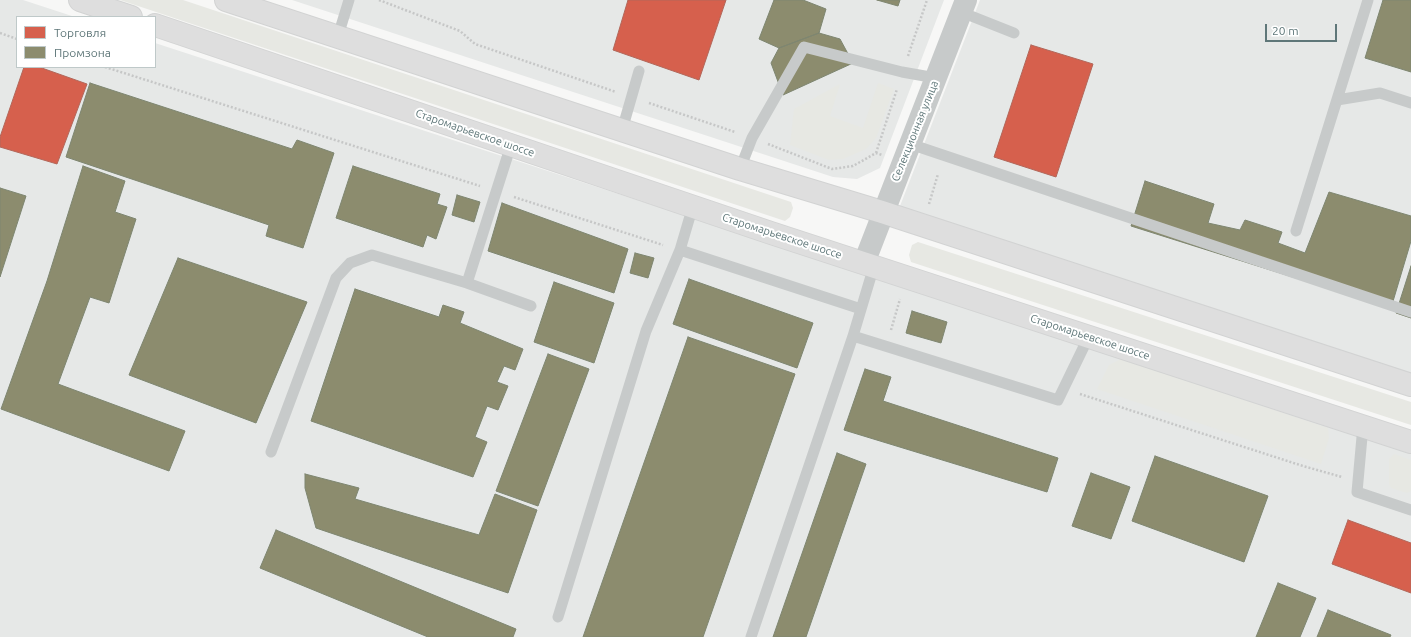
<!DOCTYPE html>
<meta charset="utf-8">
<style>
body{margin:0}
#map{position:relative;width:1411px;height:637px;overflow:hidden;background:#f7f7f6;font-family:Ubuntu,sans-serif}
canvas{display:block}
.legend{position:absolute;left:16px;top:16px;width:140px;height:52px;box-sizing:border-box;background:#fff;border:1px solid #bfc9c9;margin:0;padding:5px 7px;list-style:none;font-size:12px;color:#5f7779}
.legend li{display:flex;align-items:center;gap:8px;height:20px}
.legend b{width:20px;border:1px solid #bfc9c9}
.scale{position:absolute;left:1265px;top:24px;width:72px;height:18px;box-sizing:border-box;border:2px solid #5f7779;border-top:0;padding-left:5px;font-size:12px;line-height:14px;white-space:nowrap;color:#5f7779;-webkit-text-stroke:3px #fff;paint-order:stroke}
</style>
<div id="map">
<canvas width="1411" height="637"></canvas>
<ul class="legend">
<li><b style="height:11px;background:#d6604d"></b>Торговля</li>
<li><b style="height:11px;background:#8c8c6e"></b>Промзона</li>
</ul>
<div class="scale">20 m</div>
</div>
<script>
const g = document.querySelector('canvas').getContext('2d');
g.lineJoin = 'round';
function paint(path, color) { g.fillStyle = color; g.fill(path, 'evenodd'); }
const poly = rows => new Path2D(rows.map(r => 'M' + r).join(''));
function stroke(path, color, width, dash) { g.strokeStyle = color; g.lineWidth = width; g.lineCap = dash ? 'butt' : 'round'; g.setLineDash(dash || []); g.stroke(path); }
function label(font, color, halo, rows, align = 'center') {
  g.font = font + ' Ubuntu,sans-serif'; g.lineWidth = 4; g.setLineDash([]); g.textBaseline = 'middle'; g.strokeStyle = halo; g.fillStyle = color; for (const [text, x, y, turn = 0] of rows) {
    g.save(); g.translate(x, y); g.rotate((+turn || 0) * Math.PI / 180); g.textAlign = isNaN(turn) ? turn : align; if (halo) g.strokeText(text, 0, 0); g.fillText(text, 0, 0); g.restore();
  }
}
const built = poly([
 [0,0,23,0,75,17,17,17,17,67,155,67,155,43,1411,452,1411,637,0,637],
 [292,0,944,0,880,168,857,179,833,177],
 [980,0,1411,0,1411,373,900,206]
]);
const green = poly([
 [120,0,183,0,791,202,793,208,790,217,785,221],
 [878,83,894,89,876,138,866,149,843,159,829,160,790,145,794,109,840,84,830,116,863,128],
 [918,242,1411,402,1411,425,911,262,909,255,912,245],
 [1121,359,1328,428,1329,438,1321,464,1097,389,1109,365],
 [1394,454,1411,460,1411,491,1407,493,1391,488,1389,484,1389,459]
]);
const shops = poly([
 [628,0,726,0,699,80,613,50,628,0],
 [1031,45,1093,64,1056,177,994,157,1031,45],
 [24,67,39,67,87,84,57,164,0,147,0,137,24,67],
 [1348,520,1411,543,1411,593,1332,564,1348,520]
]);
const industry = poly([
 [774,0,803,0,826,9,819,33,779,48,759,39,774,0],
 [877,0,900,0,898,6,877,0],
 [1383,0,1411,0,1411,72,1365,58,1383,0],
 [819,33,840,39,853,63,783,95,771,63,779,48,819,33],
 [90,83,292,149,297,140,334,153,303,248,266,236,269,225,66,157,90,83],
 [83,166,125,181,115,212,136,219,109,303,90,297,58,384,185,431,169,471,1,409,47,281,83,166],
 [353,166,440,194,437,204,447,207,436,239,427,235,423,247,336,218,353,166],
 [1145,181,1214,204,1208,223,1240,230,1245,220,1282,232,1278,243,1305,253,1329,192,1411,216,1411,241,1391,308,1131,226,1145,181],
 [0,188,26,196,0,277,0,188],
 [457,195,480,202,474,222,452,215,457,195],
 [502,203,628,249,614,293,488,251,502,203],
 [635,253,654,258,648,278,630,273,635,253],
 [178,258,307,302,256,423,129,375,178,258],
 [1411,266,1411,318,1396,313,1411,266],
 [689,279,813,323,797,368,673,324,689,279],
 [554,282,614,303,594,363,534,342,554,282],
 [355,289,439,317,443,305,464,312,460,323,523,349,515,370,504,366,497,382,508,386,498,410,487,406,475,437,487,442,473,477,311,421,355,289],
 [912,311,947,322,941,343,906,333,912,311],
 [688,337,795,374,703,637,583,637,688,337],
 [548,354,589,369,538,506,496,491,548,354],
 [865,369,891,377,883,401,1058,458,1047,492,844,430,865,369],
 [837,453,866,464,806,637,773,637,837,453],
 [1155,456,1268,496,1244,562,1132,521,1155,456],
 [1091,473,1130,487,1111,539,1072,526,1091,473],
 [305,474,359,488,355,499,479,535,495,494,537,510,508,593,316,528,305,488,305,474],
 [276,530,516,629,513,637,428,637,260,568,276,530],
 [1278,583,1316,598,1300,637,1256,637,1278,583],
 [1328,610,1391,635,1390,637,1317,637,1328,610]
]);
const path = poly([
 [379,0,460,31,475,44,616,92],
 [0,33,17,39],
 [908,56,927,0],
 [105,67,480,186],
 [649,103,735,132],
 [768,144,832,169,853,166,876,153,882,155],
 [876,153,897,89],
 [514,197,663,245],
 [929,204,938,174],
 [891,330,900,299],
 [1080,394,1303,466,1342,477]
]);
const lane = poly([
 [961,12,1014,33],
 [338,36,349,0],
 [1337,100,1380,93,1411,103],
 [622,130,639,71],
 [910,144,1411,312],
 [740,169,752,138,804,47,902,72,936,78],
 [693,206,680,250,861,309],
 [1296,231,1368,0],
 [874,266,853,336,1058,400,1089,336],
 [467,283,531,306],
 [1363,426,1357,492,1411,510],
 [271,452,336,278,350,263,372,255,467,283,511,145],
 [558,617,646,331,680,250],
 [751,637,853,336]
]);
const street = poly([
 [864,263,966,0]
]);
const primary = poly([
 [80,0,131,17],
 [226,0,740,169,882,212,1411,385],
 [155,25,771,233,1411,442]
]);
const streetNames = [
 ["Селекционная улица",915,131,-68],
 ["Старомарьевское шоссе",475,133,19],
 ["Старомарьевское шоссе",782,236,18],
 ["Старомарьевское шоссе",1090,337,18]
];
paint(built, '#e6e8e7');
paint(green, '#e7e8e3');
paint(shops, '#d6604d');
stroke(shops, '#b2675a', 1);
paint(industry, '#8c8c6e');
stroke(industry, '#7e8671', 1);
stroke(primary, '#d2d3d3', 24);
stroke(path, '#c6c7c7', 2.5, [2, 2]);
stroke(lane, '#c7caca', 11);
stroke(street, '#c7caca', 22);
stroke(primary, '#dedede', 22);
label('11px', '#5f7779', '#fff', streetNames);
</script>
